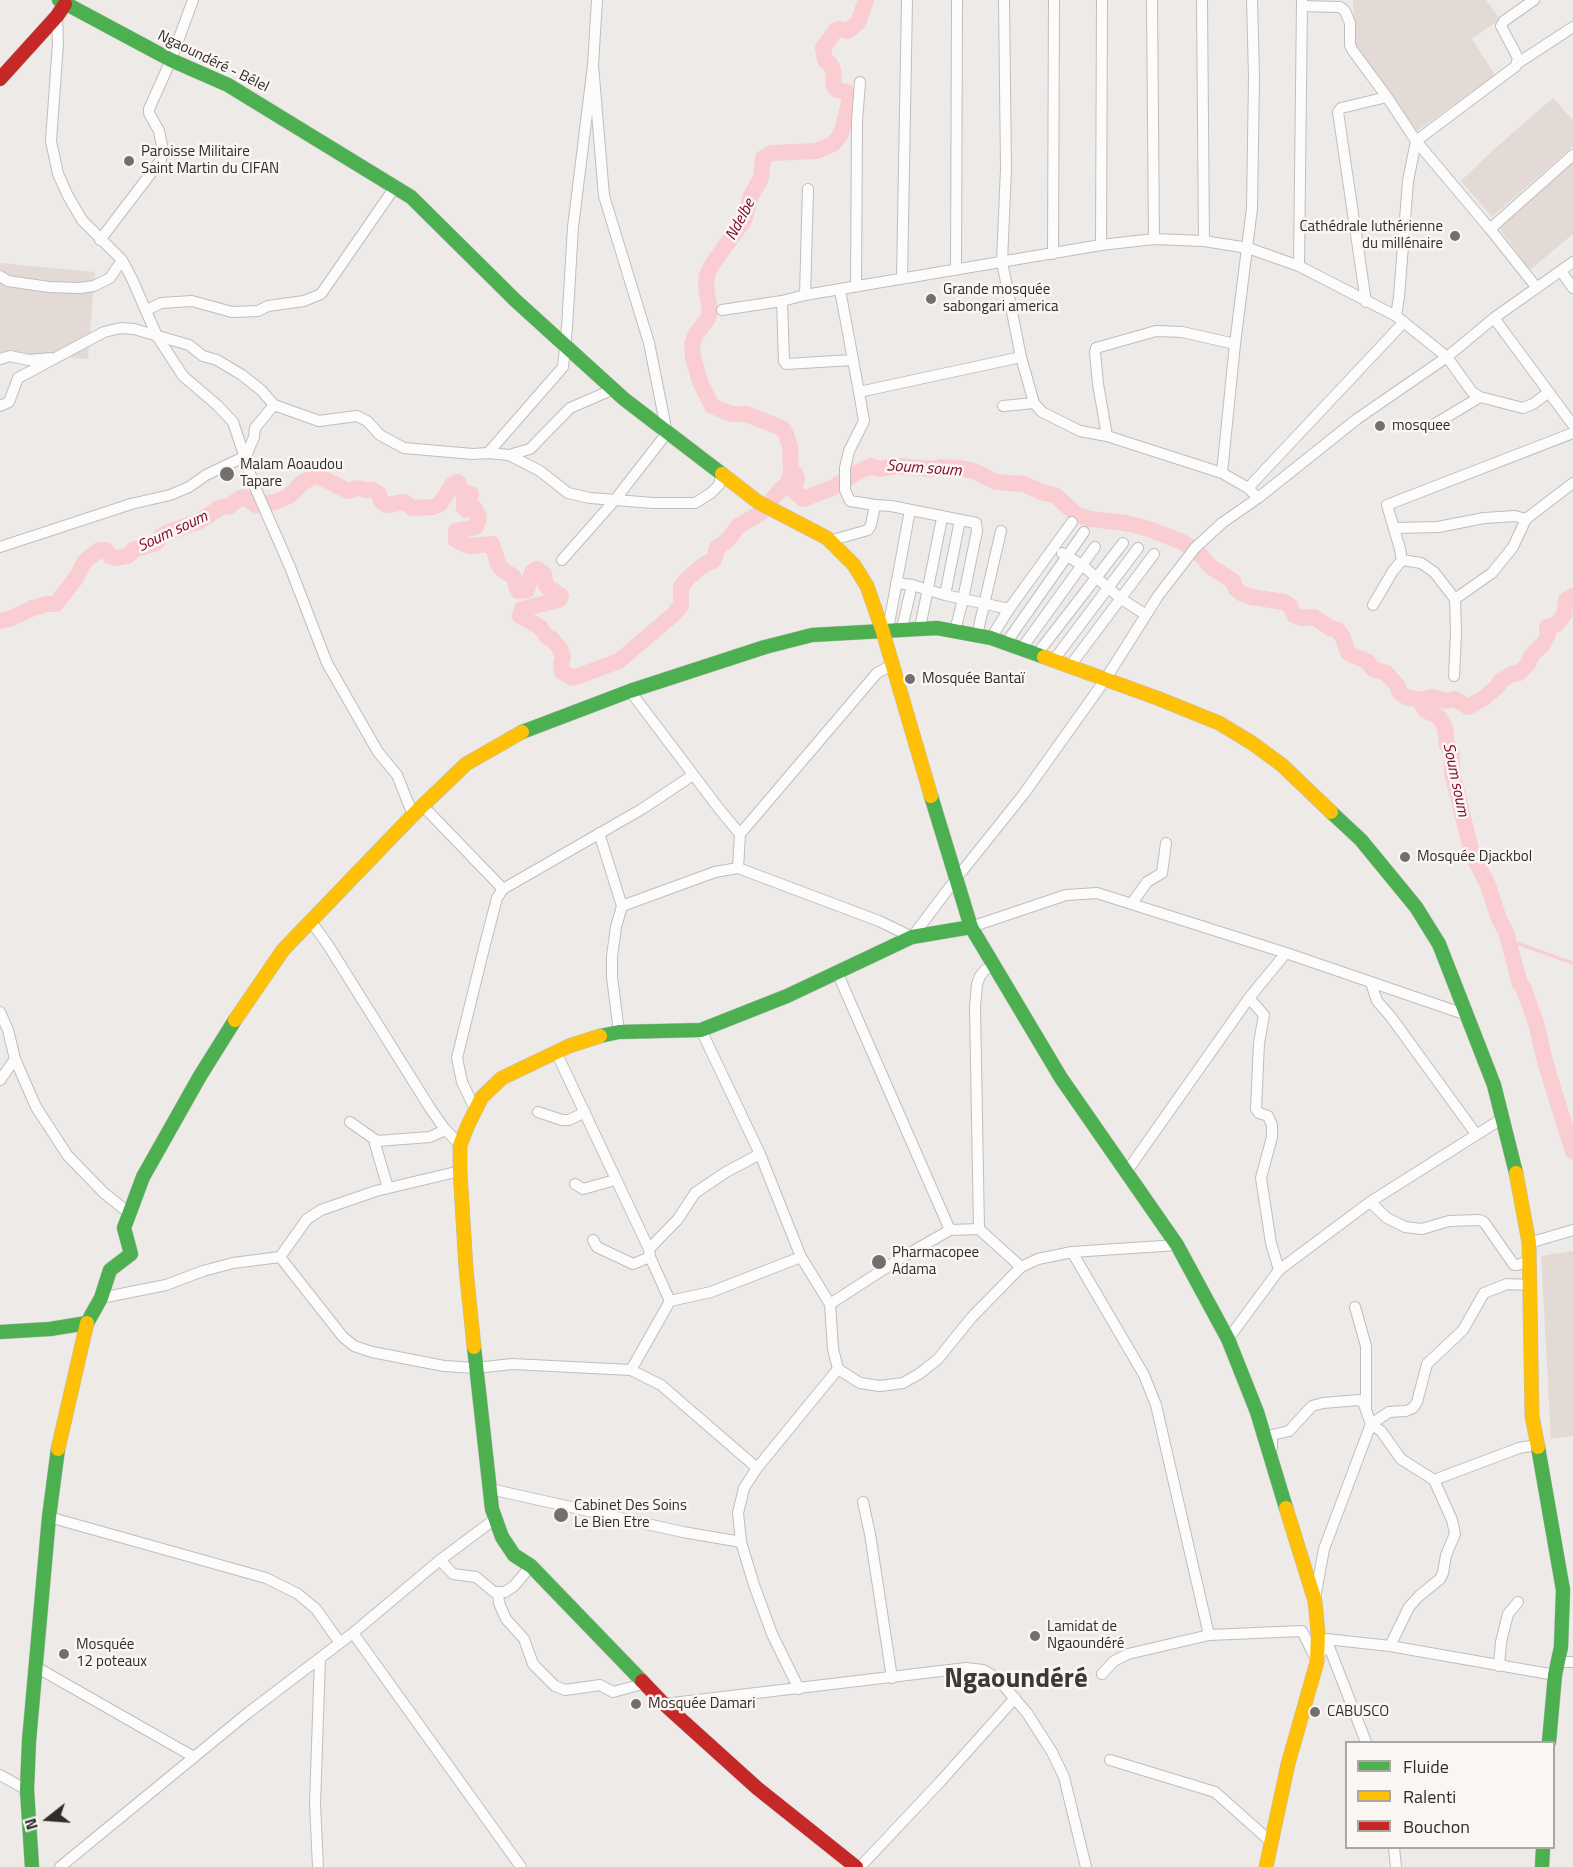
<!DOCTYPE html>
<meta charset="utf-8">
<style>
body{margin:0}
#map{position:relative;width:1573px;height:1867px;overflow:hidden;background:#edeae8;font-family:"Titillium Web",sans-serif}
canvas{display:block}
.legend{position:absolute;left:1345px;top:1741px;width:210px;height:108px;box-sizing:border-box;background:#fcf6f3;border:2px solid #aaa6a3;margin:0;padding:8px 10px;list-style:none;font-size:18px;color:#2f2d2c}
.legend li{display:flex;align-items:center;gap:12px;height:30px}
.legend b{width:30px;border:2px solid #aaa6a3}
.north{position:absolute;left:18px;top:1789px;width:60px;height:60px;-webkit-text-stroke:4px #fcf6f3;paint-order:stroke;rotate:253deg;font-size:16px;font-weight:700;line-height:24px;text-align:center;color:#2f2d2c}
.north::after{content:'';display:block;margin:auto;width:21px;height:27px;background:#2f2d2c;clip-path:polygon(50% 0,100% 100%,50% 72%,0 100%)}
</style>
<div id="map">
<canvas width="1573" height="1867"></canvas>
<ul class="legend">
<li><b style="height:8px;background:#4caf50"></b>Fluide</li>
<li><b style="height:8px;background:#ffc107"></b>Ralenti</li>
<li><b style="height:8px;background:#c62828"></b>Bouchon</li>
</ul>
<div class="north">N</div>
</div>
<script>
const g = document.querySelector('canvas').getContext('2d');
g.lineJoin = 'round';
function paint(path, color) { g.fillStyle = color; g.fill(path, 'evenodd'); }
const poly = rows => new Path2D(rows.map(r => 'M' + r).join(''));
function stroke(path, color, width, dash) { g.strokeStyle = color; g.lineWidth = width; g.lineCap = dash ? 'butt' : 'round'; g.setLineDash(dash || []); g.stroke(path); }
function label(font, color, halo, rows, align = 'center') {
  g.font = font + ' "Titillium Web",sans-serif'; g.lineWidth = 5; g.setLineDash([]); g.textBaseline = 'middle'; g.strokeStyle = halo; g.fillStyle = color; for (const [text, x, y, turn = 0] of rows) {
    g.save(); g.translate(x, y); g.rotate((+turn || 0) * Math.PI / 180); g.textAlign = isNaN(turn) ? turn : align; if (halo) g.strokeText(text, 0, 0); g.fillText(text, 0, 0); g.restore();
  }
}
const built = poly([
 [1353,0,1486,0,1500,19,1472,39,1495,75,1417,131,1355,47],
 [1553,98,1573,120,1573,146,1492,217,1461,181,1491,152],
 [1573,159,1573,234,1530,270,1497,225],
 [0,263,95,272,88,359,0,352],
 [1573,1251,1573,1436,1551,1439,1541,1256]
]);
const stream = poly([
 [1508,940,1573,963]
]);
const river = poly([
 [791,472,790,446,786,434,782,428,746,414,731,414,712,406,700,382,693,357,692,344,696,334,707,320,710,312,706,286,707,275,713,263,744,220,751,196,761,178,763,158,772,153,816,151,833,144,841,134,850,99,847,92,837,90,834,86,833,70,831,65,825,60,823,48,835,31,839,29,847,31,858,23,866,0],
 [0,621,12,618,33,608,47,604,56,604,76,578,85,561,99,550,106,550,110,556,117,558,128,556,133,550,156,543,161,536,171,531,198,522,221,507,230,506,240,498,244,497,256,505,275,502,289,496,302,483,316,475,348,491,357,488,366,490,373,490,378,493,381,501,387,505,404,502,412,508,433,507,440,504,452,485,458,482,459,490,471,494,464,500,464,508,467,510,474,507,479,517,476,527,456,531,456,540,469,546,492,544,499,566,504,571,513,576,518,591,527,590,532,572,537,569,544,574,546,586,561,596,559,600,522,609,520,616,540,627,547,637,552,639,560,649,563,656,561,666,562,672,573,678,619,661,674,614,681,605,681,587,688,578,702,566,714,560,717,548,729,539,738,526,761,513,780,490,787,485,791,472,794,472,797,479,795,486,795,492,803,499,832,488,856,473,871,466,879,469,897,466,932,469,940,467,959,468,974,471,996,482,1024,484,1044,493,1055,495,1077,515,1090,519,1125,523,1146,528,1182,542,1196,550,1211,567,1233,581,1236,589,1241,593,1251,597,1284,602,1290,606,1294,615,1302,618,1314,617,1330,628,1338,630,1343,638,1348,653,1368,662,1373,669,1386,673,1397,685,1400,693,1408,698,1419,699,1425,710,1439,717,1445,728,1447,745,1452,753,1452,772,1472,854,1488,885,1499,919,1506,932,1520,984,1524,989,1536,1023,1546,1065,1573,1152],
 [1420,700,1433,697,1446,701,1455,699,1468,707,1484,698,1498,686,1500,681,1512,674,1519,673,1528,664,1531,656,1544,643,1548,635,1547,627,1557,624,1564,615,1566,600,1573,596]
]);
const street = poly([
 [1004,0,1006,169,1002,262,1021,357,1034,403],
 [1152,0,1154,239],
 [1202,0,1204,241],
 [1302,6,1340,7,1345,11,1350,23,1350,45,1353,51,1387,97,1416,141,1408,181,1399,297,1396,316],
 [57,16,58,43,51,141,58,174,68,196,82,220,122,260,132,279,157,336,183,376,217,405,233,422,254,485,290,567,327,663,378,752,397,775,413,815],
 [1518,63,1573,27],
 [1490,229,1416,141,1516,66,1518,58,1501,26,1504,21,1534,0],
 [100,240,161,160,162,146,159,131,149,113,149,109,171,60,193,0],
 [1101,245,1102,0],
 [1053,254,1054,0],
 [1299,266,1302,0],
 [956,270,957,0],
 [1561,271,1573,288],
 [0,276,8,281,49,287,80,288,94,286,110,278,122,260],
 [902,279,907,0],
 [856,287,857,121,860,82],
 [1537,288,1490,229,1573,155],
 [840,290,859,392,1021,357],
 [805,295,808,189],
 [782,301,784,361,786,364,852,360],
 [1366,302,1338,112,1341,108,1387,97],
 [147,310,161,303,192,301,232,312,258,311,268,306,304,301,321,294,395,187],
 [722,310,782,301,805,295,1101,245,1154,239,1204,241,1248,248,1299,266,1396,316,1447,357,1472,392,1480,397,1523,408,1533,404,1549,392],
 [1494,318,1573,425],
 [0,359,10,356,29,360,51,358],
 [859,392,864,421,849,451,845,468,845,490,850,501,875,505],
 [0,406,9,402,18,378,104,332,121,328,134,329,189,345,203,356,217,360,242,375,261,390,274,405],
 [1003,406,1034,403,1042,412,1080,431,1107,436,1222,473,1248,488,1258,498],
 [1430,427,1480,397],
 [1107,436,1098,384,1095,352,1096,348,1156,331,1182,332,1235,344],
 [488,453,563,367,567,328,573,227,593,65,597,0],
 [509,455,530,449,570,408,614,389],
 [1222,473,1235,344,1252,208,1254,77,1252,0],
 [1248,488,1404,322],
 [1395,528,1438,527,1484,518,1515,516,1526,519],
 [829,541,868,530,871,525,875,505,891,506,976,523,977,531,963,599,955,631],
 [0,547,131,504,170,495,189,487,206,475,246,456,254,437,255,428,274,405,319,421,357,416,367,421,380,435,404,448,473,454,488,453,509,455,540,471,568,493,590,498,653,503,695,503,711,493,719,485,721,475],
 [1062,553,1082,565,1120,598,1146,615],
 [562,560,614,501,667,433,649,343,604,196,593,65],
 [1402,560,1421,563,1434,572,1455,599,1456,634,1454,676],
 [896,583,912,585,945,595,1009,609],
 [945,595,960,520],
 [1455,599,1492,573,1513,547,1526,519,1573,483],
 [1373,605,1393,571,1402,560,1400,549,1387,505,1573,433],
 [902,628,912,585],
 [920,628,942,518],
 [888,629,910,510],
 [977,635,1001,531],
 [991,638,1009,609,1072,522],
 [1006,643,1084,532],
 [1022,648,1095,547],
 [1037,654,1123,543],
 [1053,661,1138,548],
 [1070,666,1154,554],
 [630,691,720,810,740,834],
 [422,805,503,889],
 [599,833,622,906],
 [738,868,740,834,877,673,892,665],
 [1132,903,1147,882,1162,873,1166,843],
 [310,920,328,945,430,1108,444,1128,460,1145],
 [971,927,1066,895,1097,893,1286,953,1467,1015],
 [993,966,985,970,980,976,977,984,975,1007,979,1229,1021,1267,1038,1259,1072,1252,1177,1245],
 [837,972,950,1230],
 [1371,983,1377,1001,1391,1017,1476,1134],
 [1249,998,1264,1015,1259,1043,1256,1109,1259,1113,1268,1116,1272,1125,1272,1137,1261,1178,1271,1243,1279,1270],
 [0,1012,8,1030,15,1059,36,1107,68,1156,104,1193,129,1213],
 [701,1030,760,1154,801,1257,830,1304],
 [619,1032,612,977,612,956,616,927,622,906,715,872,738,868,879,921,912,937,955,880,1023,795,1105,680,1158,596,1195,548,1222,523,1258,498,1357,419,1447,357,1494,318,1573,262],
 [556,1052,649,1249,650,1257,670,1301],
 [0,1080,15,1059],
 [475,1109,462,1082,457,1058,485,944,497,898,503,889,642,809,693,775],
 [538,1112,562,1120,569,1120,585,1112],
 [350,1122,377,1141,430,1137,445,1130],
 [377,1141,375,1144,388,1188],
 [1127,1171,1249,998,1286,953],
 [575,1184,583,1189,615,1180],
 [1370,1202,1387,1218,1405,1227,1422,1229,1449,1221,1479,1220,1484,1222,1514,1265,1518,1265,1530,1260],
 [979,1229,950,1230,901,1258,830,1304,833,1349,838,1369,860,1383,880,1386,903,1383,919,1374,938,1359,972,1317,1021,1267],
 [593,1240,597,1247,633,1264,650,1257],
 [1529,1243,1573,1230],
 [649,1249,678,1219,695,1193,726,1172,760,1154],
 [1072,1252,1144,1375,1156,1405,1209,1635],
 [280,1257,343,1337,354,1346,372,1352,444,1366,476,1368,512,1364,631,1370,661,1385,757,1468],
 [101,1298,166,1285,203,1271,233,1263,280,1257,307,1219,321,1210,376,1191,460,1171],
 [1355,1307,1366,1346,1366,1410],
 [1228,1339,1279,1270,1370,1202,1503,1118],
 [631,1370,670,1301,711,1292,801,1257],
 [1272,1448,1272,1435,1289,1431,1312,1406,1323,1403,1359,1400,1363,1402,1371,1424,1381,1431,1401,1459,1434,1480,1519,1448,1536,1445],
 [490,1489,683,1532,741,1542],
 [863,1502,870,1534,892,1678],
 [49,1517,266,1578,298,1594,316,1609,340,1643],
 [440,1560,453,1574,476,1577,494,1592,505,1592,514,1586,531,1566],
 [498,1592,499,1603,506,1619,524,1639,533,1664,555,1686,565,1690,600,1685,613,1692,643,1684],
 [1315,1598,1324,1549,1371,1424,1389,1412,1406,1411,1413,1408,1417,1402,1427,1364,1463,1330,1484,1293,1507,1284,1530,1285],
 [353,1633,521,1867],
 [1326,1639,1366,1742],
 [1390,1646,1409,1607,1419,1596,1440,1579,1443,1573,1446,1555,1455,1534,1452,1520,1434,1480],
 [1321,1653,1326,1639,1390,1646,1555,1675],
 [1558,1662,1573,1662],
 [1499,1666,1501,1642,1508,1614,1518,1602],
 [36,1667,194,1757],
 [1102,1674,1114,1661,1128,1654,1209,1635,1302,1631,1316,1659],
 [799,1689,772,1634,754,1585,741,1542,738,1513,744,1488,757,1468,838,1369],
 [664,1704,966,1668,983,1670,997,1678,1027,1713,1052,1752,1064,1777,1086,1867],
 [1110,1760,1215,1792,1270,1841],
 [0,1775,27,1790],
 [1394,1848,1396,1867],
 [60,1867,249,1712,353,1633,440,1560,495,1519],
 [318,1867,315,1804,320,1658],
 [860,1867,940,1782,1015,1698]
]);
const fast = poly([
 [59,0,171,60,228,85,411,197,515,300,624,399,722,474],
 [522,732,630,691,765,647,812,635,937,628,991,638,1044,657],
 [931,796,971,927,1061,1078,1177,1245,1228,1339,1257,1412,1286,1508],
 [1331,812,1361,840,1416,907,1439,944,1494,1085,1516,1173],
 [600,1036,619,1032,701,1030,787,996,912,937,971,927],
 [0,1332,50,1329,87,1323,101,1298,110,1270,131,1254,124,1228,143,1177,200,1076,235,1020],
 [474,1347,492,1509,502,1537,514,1555,531,1566,642,1681],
 [1538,1447,1563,1590,1561,1647,1555,1675,1549,1742],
 [32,1867,27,1790,29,1741,49,1517,58,1449],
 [1542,1867,1543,1848]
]);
const slow = poly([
 [722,474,758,502,827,538,854,565,867,586,882,629,931,796],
 [1044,657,1157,698,1219,723,1252,743,1282,765,1331,812],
 [235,1020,283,950,413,815,466,764,522,732],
 [1516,1173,1529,1243,1532,1416,1538,1447],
 [474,1347,466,1269,460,1171,460,1145,468,1125,482,1097,502,1078,569,1046,600,1036],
 [58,1449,87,1323],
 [1266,1867,1288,1764,1317,1662,1318,1633,1315,1601,1286,1508]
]);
const jam = poly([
 [0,79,57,16,65,4],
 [642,1681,664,1704,757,1788,856,1867]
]);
const markers = [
 [129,161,6,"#726f6e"],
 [1455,236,6,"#726f6e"],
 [931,299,6,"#726f6e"],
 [1380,426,6,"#726f6e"],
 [227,474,8,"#726f6e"],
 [910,679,6,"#726f6e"],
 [1405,857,6,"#726f6e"],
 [879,1262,8,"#726f6e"],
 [561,1515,8,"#726f6e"],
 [1035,1636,6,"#726f6e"],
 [64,1654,6,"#726f6e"],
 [636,1704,6,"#726f6e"],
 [1315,1712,6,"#726f6e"]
];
const streetNames = [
 ["Ngaoundéré - Bélel",213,62,26]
];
const poiNames = [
 ["Paroisse Militaire",141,152],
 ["Saint Martin du CIFAN",141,169],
 ["Cathédrale luthérienne",1443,227,"right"],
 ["du millénaire",1443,244,"right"],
 ["Grande mosquée",943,290],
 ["sabongari america",943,307],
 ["mosquee",1392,426],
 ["Malam Aoaudou",240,465],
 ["Tapare",240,482],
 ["Mosquée Bantaï",922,679],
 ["Mosquée Djackbol",1417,857],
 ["Pharmacopee",892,1253],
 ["Adama",892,1270],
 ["Cabinet Des Soins",574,1506],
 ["Le Bien Etre",574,1523],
 ["Lamidat de",1047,1627],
 ["Ngaoundéré",1047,1644],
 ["Mosquée",76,1645],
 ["12 poteaux",76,1662],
 ["Mosquée Damari",648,1704],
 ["CABUSCO",1327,1712]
];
const waterNames = [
 ["Ndelbe",741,220,-62],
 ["Soum soum",924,469,4],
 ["Soum soum",173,532,-25],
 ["Soum soum",1455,780,78]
];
const townNames = [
 ["Ngaoundéré",1016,1680]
];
paint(built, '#e3dad5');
stroke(stream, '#f9cdd1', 3);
stroke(river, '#f9cdd1', 16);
stroke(street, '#c0bebd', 12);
stroke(fast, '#c0bebd', 15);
stroke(slow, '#c0bebd', 15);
stroke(jam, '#c0bebd', 15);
stroke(street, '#fcfcfc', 10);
stroke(fast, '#4caf50', 14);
stroke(slow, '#ffc107', 14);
stroke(jam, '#c62828', 14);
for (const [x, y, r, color] of markers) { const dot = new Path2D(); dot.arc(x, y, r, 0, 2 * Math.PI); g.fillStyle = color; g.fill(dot); stroke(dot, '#fcf6f3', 2); }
label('15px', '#2f2d2c', '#fcf6f3', streetNames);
label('15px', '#2f2d2c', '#fcf6f3', poiNames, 'left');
label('italic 16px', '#7c042c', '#fcf6f3', waterNames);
label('bold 27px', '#3d3936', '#fcf6f3', townNames);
</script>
